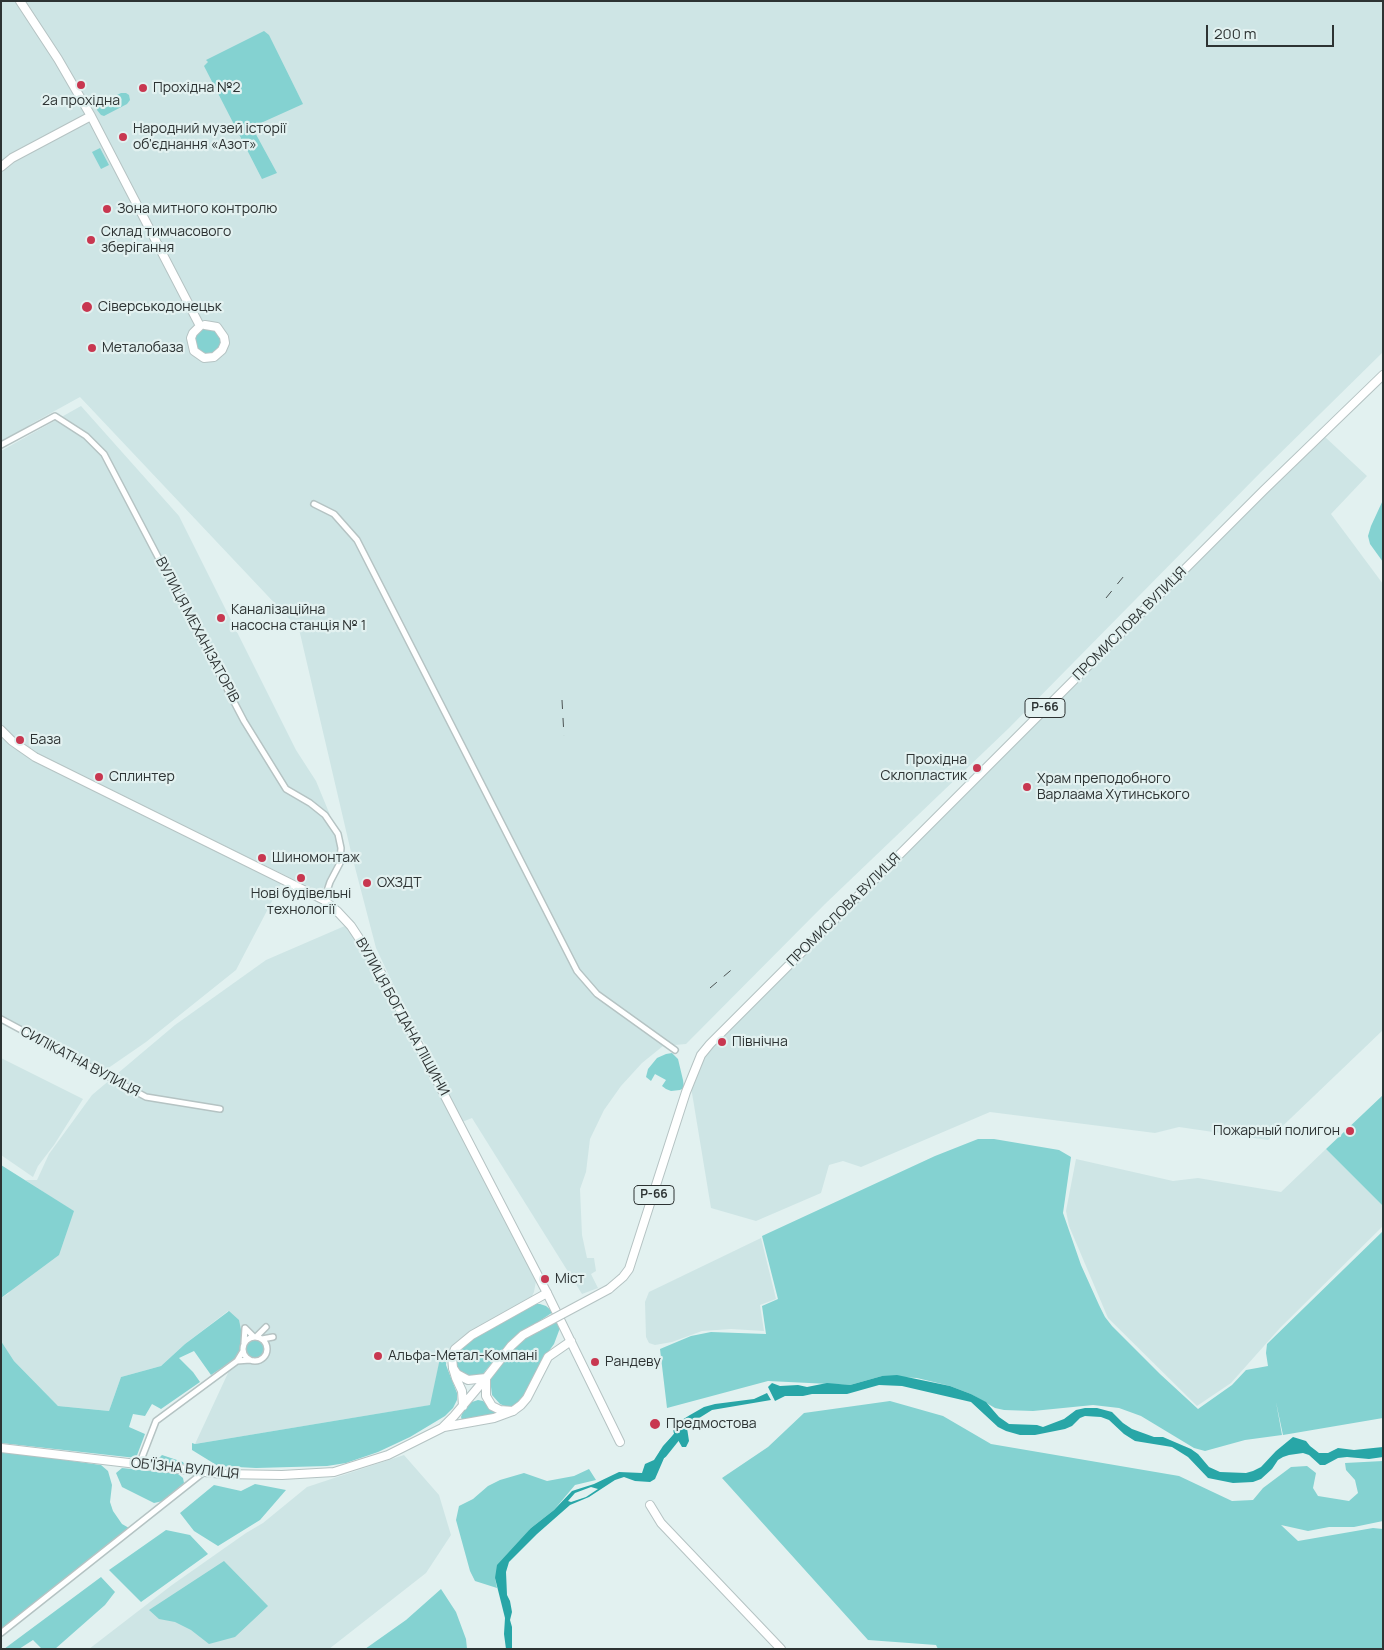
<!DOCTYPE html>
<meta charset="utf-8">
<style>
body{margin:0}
#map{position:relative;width:1384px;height:1650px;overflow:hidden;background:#e2f1f0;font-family:Manrope,sans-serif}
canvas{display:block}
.frame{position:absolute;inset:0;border:2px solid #2d3333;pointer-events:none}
.scale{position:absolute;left:1206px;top:25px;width:128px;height:22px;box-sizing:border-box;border:2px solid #2d3333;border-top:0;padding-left:6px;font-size:15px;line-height:18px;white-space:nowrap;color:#2d3333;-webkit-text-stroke:4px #e2f1f0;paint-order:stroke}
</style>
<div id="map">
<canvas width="1384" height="1650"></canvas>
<div class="frame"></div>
<div class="scale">200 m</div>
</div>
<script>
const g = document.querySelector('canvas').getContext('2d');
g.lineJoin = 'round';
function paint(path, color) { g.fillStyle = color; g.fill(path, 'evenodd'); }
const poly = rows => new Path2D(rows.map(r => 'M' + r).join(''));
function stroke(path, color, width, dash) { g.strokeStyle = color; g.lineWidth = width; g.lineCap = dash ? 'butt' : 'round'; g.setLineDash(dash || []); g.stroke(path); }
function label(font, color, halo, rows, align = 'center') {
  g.font = font + ' Manrope,sans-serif'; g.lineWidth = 4.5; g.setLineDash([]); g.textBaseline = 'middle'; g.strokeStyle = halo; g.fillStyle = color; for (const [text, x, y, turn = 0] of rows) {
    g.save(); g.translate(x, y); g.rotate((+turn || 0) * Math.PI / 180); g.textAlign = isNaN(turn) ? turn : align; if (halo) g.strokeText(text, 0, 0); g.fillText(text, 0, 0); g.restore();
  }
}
const built = poly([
 [1,1,1383,1,1383,352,1261,472,1009,728,825,904,686,1044,663,1046,642,1063,621,1086,604,1110,590,1139,586,1172,580,1189,582,1235,587,1258,594,1258,596,1271,591,1274,598,1288,582,1294,472,1118,462,1122,436,1069,439,1067,409,1018,376,948,351,852,299,629,80,397,31,424,24,430,1,441],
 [81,406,179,516,296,750,316,781,330,815,338,847,336,864,330,879,320,892,53,763,26,749,13,738,1,724,1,451],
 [1324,436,1367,476,1331,514,1383,584,1383,1030,1268,1140,1179,1127,1155,1133,990,1112,861,1167,843,1161,829,1165,821,1193,756,1221,711,1208,691,1087,702,1060,707,1053],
 [1,734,6,738,282,882,236,970,146,1042,104,1071,63,1047,1,1016],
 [347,925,365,949,535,1276,536,1281,534,1292,531,1298,525,1302,460,1339,454,1344,442,1361,440,1359,431,1405,195,1444,228,1373,228,1311,185,1344,161,1366,121,1377,109,1411,58,1406,14,1361,1,1341,1,1298,8,1294,73,1211,25,1180,37,1180,49,1154,92,1095,175,1025,266,960],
 [1,1058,83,1099,54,1145,38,1166,33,1177,1,1155],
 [1326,1149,1383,1206,1383,1226,1280,1328,1231,1383,1197,1406,1108,1318,1069,1226,1066,1211,1076,1159,1173,1181,1198,1178,1281,1192],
 [761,1238,776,1299,760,1305,764,1331,731,1329,702,1331,672,1342,655,1345,649,1343,646,1337,645,1302,649,1292],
 [404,1455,439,1495,451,1535,426,1573,329,1649,89,1649,172,1585,246,1533,263,1523,307,1487]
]);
const green = poly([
 [264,31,269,35,303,104,252,127,277,173,262,179,204,66,208,62,206,60],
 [121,93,126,93,129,95,130,100,127,104,104,116,101,115,97,110,99,104],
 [100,148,109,165,101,169,92,152],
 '195 341a13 13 0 1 1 26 0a13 13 0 1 1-26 0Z',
 [1383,500,1383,562,1370,544,1368,536,1371,526],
 [672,1053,678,1059,683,1080,684,1088,680,1090,671,1091,666,1089,662,1086,666,1080,655,1074,651,1081,646,1077,648,1069,657,1058,666,1054],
 [1383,1095,1383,1206,1326,1149],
 [978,1139,994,1139,1059,1150,1071,1157,1063,1213,1081,1265,1099,1305,1105,1317,1112,1326,1160,1374,1198,1409,1232,1385,1246,1370,1268,1366,1266,1353,1267,1344,1383,1231,1383,1418,1283,1435,1276,1402,1282,1435,1245,1440,1205,1451,1194,1448,1141,1416,1119,1408,1093,1405,1033,1411,1004,1410,995,1408,971,1394,950,1386,917,1378,882,1376,850,1385,768,1381,667,1408,660,1349,691,1336,711,1332,766,1334,762,1306,778,1299,762,1236,935,1156],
 [1,1165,74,1211,59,1255,1,1298],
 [532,1304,540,1304,546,1306,553,1312,510,1341,482,1375,470,1378,462,1375,455,1366,455,1352,459,1346],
 [229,1311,239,1320,242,1335,240,1349,235,1359,211,1375,194,1351,179,1358,193,1372,200,1382,161,1409,152,1404,145,1416,133,1414,129,1427,145,1434,136,1458,1,1443,1,1341,14,1361,58,1406,109,1411,121,1377,161,1366,185,1344],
 [558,1321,560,1328,554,1344,546,1355,526,1393,514,1407,510,1408,500,1404,492,1395,490,1379,509,1353,525,1338],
 '246 1349a9 9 0 1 1 18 0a9 9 0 1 1-18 0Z',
 [445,1350,447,1352,446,1365,457,1393,457,1400,453,1408,445,1416,410,1437,378,1452,346,1463,327,1466,256,1468,218,1466,192,1450,192,1443,195,1444,430,1405,440,1358],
 [478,1400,483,1401,497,1413,462,1420,461,1417,463,1411,472,1402],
 [890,1401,943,1416,991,1444,1179,1476,1232,1501,1253,1500,1263,1488,1291,1467,1307,1466,1316,1473,1313,1488,1318,1496,1349,1501,1358,1493,1355,1480,1346,1470,1345,1463,1383,1461,1383,1521,1354,1527,1329,1527,1308,1531,1281,1525,1298,1541,1373,1528,1383,1529,1383,1649,938,1649,936,1645,868,1640,722,1478,768,1447,804,1413],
 [1,1451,101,1465,108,1471,112,1485,110,1502,113,1511,122,1524,129,1528,1,1630],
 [162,1455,183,1462,184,1464,162,1462,159,1458],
 [122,1468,178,1474,183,1478,184,1483,163,1501,154,1503,122,1487,116,1473],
 [589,1469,596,1480,575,1485,554,1510,531,1528,495,1578,497,1588,475,1581,470,1571,456,1520,459,1506,473,1499,488,1486,500,1480,524,1473,547,1481,574,1476],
 [255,1484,286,1490,260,1520,218,1546,194,1531,180,1513,214,1485,241,1491],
 [166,1530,190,1535,208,1554,141,1602,109,1570],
 [224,1561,268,1606,235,1637,209,1644,191,1630,175,1622,159,1619,149,1610],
 [101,1577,115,1592,105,1605,55,1649,42,1649,33,1640,19,1649,4,1649],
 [441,1589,456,1612,466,1639,467,1649,365,1649,406,1620]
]);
const water = poly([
 [897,1375,950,1386,971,1394,986,1402,999,1417,1009,1424,1037,1425,1043,1427,1064,1419,1076,1410,1085,1408,1097,1408,1112,1412,1123,1423,1132,1429,1154,1437,1163,1437,1191,1449,1198,1454,1209,1467,1220,1472,1246,1473,1253,1471,1261,1467,1276,1451,1293,1437,1306,1441,1310,1446,1319,1453,1328,1453,1338,1448,1354,1450,1383,1447,1383,1457,1369,1459,1347,1457,1338,1458,1325,1465,1320,1465,1309,1455,1303,1453,1289,1455,1283,1457,1278,1460,1272,1469,1261,1479,1253,1482,1233,1483,1208,1478,1188,1457,1172,1447,1135,1441,1124,1434,1109,1420,1101,1417,1085,1416,1080,1418,1072,1426,1065,1429,1035,1435,1020,1435,1006,1431,998,1427,971,1402,902,1386,879,1385,847,1394,812,1394,803,1396,785,1396,775,1401,768,1387,772,1383,780,1386,798,1385,807,1387,827,1383,850,1385,882,1376],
 [767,1393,771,1400,712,1410,696,1420,693,1424,690,1423,687,1428,689,1441,686,1447,682,1447,678,1440,671,1442,655,1479,650,1482,635,1481,624,1477,615,1480,589,1497,570,1505,537,1534,509,1562,506,1572,507,1595,510,1601,512,1612,510,1620,512,1627,512,1649,506,1649,504,1634,505,1618,495,1578,497,1565,531,1528,554,1510,572,1491,594,1484,619,1472,642,1473,645,1464,654,1460,663,1446,674,1434,673,1429,677,1423,690,1415,704,1407,715,1404,754,1399],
 [591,1487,598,1489,586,1497,571,1502,568,1501,575,1493]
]);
const river = poly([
 [663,1454,679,1434]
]);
const street = poly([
 [1,445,55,416,86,436,104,454,244,721,286,789,310,803,325,815,338,834,341,848,340,863,330,882,324,900],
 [314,504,334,514,357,540,577,971,597,994,675,1050],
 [1,1019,146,1097,220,1109],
 '243 1349a12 12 0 1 1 24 0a12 12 0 1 1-24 0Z',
 [256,1337,266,1327],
 [262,1339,273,1337],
 [244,1343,245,1328,253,1336],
 [243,1351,237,1361,250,1360],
 [139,1465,156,1421,237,1361],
 [1,1633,204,1472]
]);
const secondary = poly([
 [20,1,58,59,91,116,200,326,193,333,191,338,194,351,204,358,214,357,222,350,225,343,224,337,217,327,205,325],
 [1,167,12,158,91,116],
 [1,730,12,741,35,757,324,900,337,911,351,926,378,967,547,1293],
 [453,1368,456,1378,462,1391,463,1406],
 [444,1427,494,1418,513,1411],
 [1,1448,222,1474,282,1475,334,1472,388,1455,442,1428,454,1416,486,1378]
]);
const primary = poly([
 [609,1289,623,1277,629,1269,686,1092,701,1055,710,1044,1264,490,1383,375],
 [538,1327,523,1335,511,1346,486,1378,486,1396,492,1406,500,1410,513,1411,521,1405,527,1398,548,1357,571,1341],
 [486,1378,468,1380,457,1374,453,1368,452,1357,455,1349,472,1335,547,1293,620,1442],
 [650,1505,661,1523,781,1649]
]);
const rail = poly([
 [1106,598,1128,571],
 [562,700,564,736],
 [710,988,736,966]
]);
const primaryBridge = poly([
 [538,1327,609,1289]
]);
const markers = [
 [81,85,5,"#c83750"],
 [143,88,5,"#c83750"],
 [123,137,5,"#c83750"],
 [107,209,5,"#c83750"],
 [91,240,5,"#c83750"],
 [87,307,6,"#c83750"],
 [92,348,5,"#c83750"],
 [221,618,5,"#c83750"],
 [20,740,5,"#c83750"],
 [977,768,5,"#c83750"],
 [99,777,5,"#c83750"],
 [1027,787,5,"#c83750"],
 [262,858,5,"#c83750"],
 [301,878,5,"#c83750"],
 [367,883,5,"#c83750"],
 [722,1042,5,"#c83750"],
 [1350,1131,5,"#c83750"],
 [545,1279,5,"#c83750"],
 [378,1356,5,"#c83750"],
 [595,1362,5,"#c83750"],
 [655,1424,6,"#c83750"]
];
const shields = [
 [1045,708,40],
 [654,1195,40]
];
const shieldNames = [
 ["Р-66",1045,708],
 ["Р-66",654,1195]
];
const poiNames = [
 ["Прохідна №2",153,88],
 ["2а прохідна",81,101,"center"],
 ["Народний музей історії",133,129],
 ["об'єднання «Азот»",133,145],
 ["Зона митного контролю",117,209],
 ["Склад тимчасового",101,232],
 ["зберігання",101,248],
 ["Сіверськодонецьк",98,307],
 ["Металобаза",102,348],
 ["Каналізаційна",231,610],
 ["насосна станція № 1",231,626],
 ["База",30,740],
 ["Прохідна",967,760,"right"],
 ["Склопластик",967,776,"right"],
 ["Сплинтер",109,777],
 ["Храм преподобного",1037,779],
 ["Варлаама Хутинського",1037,795],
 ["Шиномонтаж",272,858],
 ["ОХЗДТ",377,883],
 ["Нові будівельні",301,894,"center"],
 ["технології",301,910,"center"],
 ["Північна",732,1042],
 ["Пожарный полигон",1340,1131,"right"],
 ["Міст",555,1279],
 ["Альфа-Метал-Компані",388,1356],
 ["Рандеву",605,1362],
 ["Предмостова",666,1424]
];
const streetNames = [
 ["ПРОМИСЛОВА ВУЛИЦЯ",1130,624,-45],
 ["ВУЛИЦЯ МЕХАНІЗАТОРІВ",197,630,62],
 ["ПРОМИСЛОВА ВУЛИЦЯ",844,910,-45],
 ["ВУЛИЦЯ БОГДАНА ЛІЩИНИ",402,1017,61],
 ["СИЛІКАТНА ВУЛИЦЯ",80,1062,28],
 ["ОБ’ЇЗНА ВУЛИЦЯ",185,1469,6]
];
paint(built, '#cee5e5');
paint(green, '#84d2d1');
paint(water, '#28a6a7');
stroke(river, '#28a6a7', 8);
stroke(street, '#b5c3c3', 8);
stroke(secondary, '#b5c3c3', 10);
stroke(primary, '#b5c3c3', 10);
stroke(street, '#fff', 5);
stroke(secondary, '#fff', 8);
stroke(primary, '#fff', 8);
stroke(rail, '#4c5353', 1, [9, 9]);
stroke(primaryBridge, '#b5c3c3', 10, []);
stroke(primaryBridge, '#fff', 8);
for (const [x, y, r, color] of markers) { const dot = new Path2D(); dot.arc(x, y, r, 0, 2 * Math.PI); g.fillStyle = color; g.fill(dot); stroke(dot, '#e2f1f0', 2); }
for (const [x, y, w] of shields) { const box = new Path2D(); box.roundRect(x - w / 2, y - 9.5, w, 19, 4); g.fillStyle = '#e2f1f0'; g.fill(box); stroke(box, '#2d3333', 1); }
label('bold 12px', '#2d3333', null, shieldNames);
label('14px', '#2d3333', '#e2f1f0', poiNames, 'left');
label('14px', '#2d3333', '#e2f1f0', streetNames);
</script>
